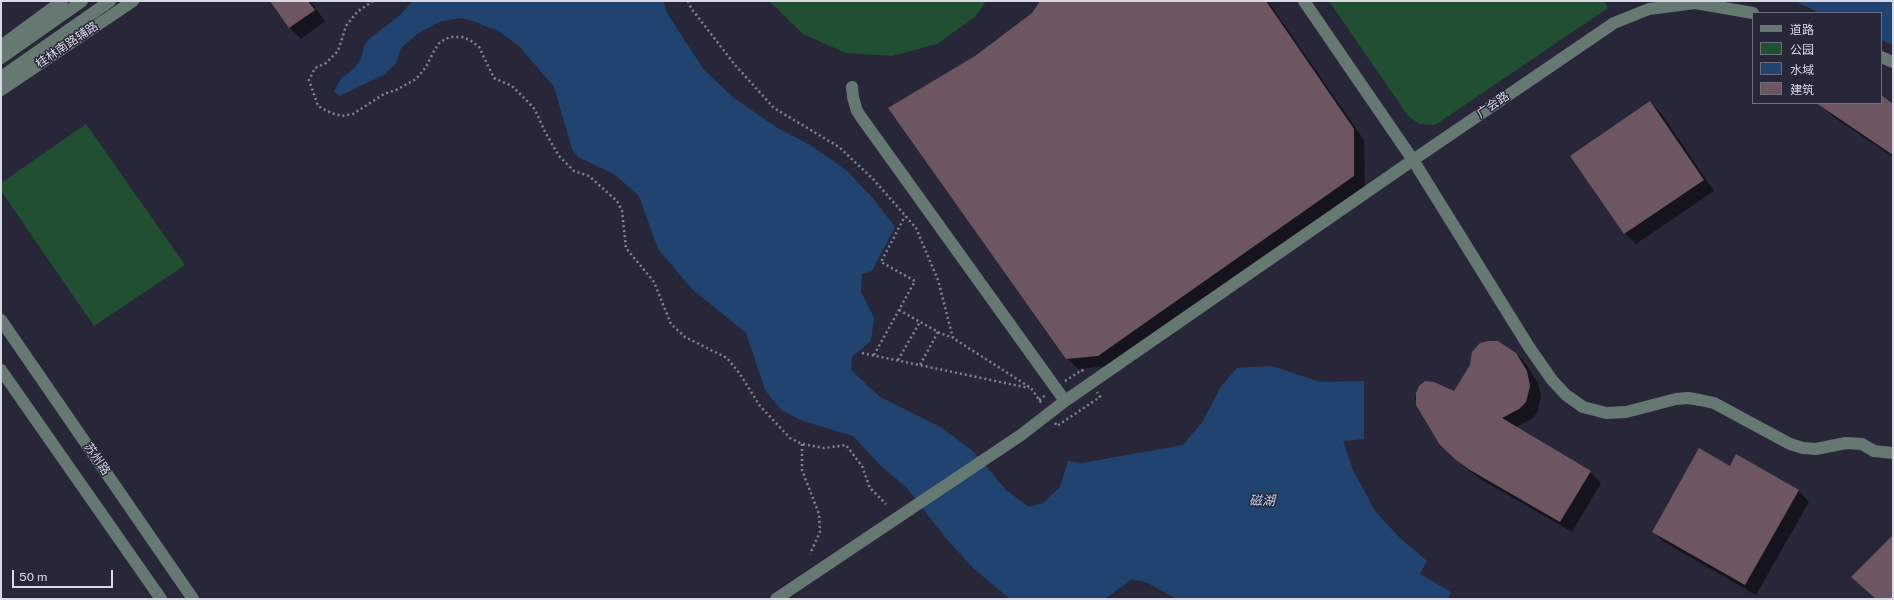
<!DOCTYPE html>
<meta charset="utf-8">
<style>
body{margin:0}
#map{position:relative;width:1894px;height:600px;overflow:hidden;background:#282739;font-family:"Public Sans","Noto Sans SC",sans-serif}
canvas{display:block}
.frame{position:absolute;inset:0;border:2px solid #d9d9e5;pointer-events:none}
.legend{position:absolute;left:1752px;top:12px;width:130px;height:92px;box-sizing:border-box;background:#282739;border:1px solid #6f6e7e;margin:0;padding:5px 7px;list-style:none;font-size:12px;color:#d9d9e5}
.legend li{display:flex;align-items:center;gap:8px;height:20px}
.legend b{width:20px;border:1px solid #6f6e7e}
.scale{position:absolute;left:12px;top:570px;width:101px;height:18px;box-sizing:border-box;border:2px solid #d9d9e5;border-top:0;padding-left:5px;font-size:12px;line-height:14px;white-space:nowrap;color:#d9d9e5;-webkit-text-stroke:3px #282739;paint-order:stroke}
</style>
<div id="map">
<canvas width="1894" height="600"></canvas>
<div class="frame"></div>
<ul class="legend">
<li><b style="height:5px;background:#667872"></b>道路</li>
<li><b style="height:11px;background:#204f31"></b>公园</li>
<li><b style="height:11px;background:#214370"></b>水域</li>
<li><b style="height:11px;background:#6d5661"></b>建筑</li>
</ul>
<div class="scale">50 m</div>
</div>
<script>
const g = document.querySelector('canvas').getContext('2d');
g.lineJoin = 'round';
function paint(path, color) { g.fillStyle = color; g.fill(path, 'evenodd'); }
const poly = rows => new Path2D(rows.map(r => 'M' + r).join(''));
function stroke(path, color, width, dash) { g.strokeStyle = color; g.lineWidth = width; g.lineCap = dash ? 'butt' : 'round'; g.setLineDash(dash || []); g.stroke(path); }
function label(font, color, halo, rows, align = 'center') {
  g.font = font + ' "Public Sans","Noto Sans SC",sans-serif'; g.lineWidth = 3; g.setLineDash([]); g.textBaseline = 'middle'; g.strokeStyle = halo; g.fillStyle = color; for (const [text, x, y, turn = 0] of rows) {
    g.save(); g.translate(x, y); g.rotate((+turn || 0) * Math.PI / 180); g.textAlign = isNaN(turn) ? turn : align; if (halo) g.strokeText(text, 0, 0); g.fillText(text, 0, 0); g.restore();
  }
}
const green = poly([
 [769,1,986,1,975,17,937,44,892,56,846,53,803,34],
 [1329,1,1604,1,1608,8,1435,125,1419,124,1408,116],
 [86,124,185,265,94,326,1,191,1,183]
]);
const water = poly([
 [413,1,663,1,667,13,704,70,734,98,776,127,810,145,846,170,872,197,895,227,872,271,862,274,861,292,874,318,871,341,852,357,851,370,880,397,942,428,974,452,1006,490,1029,507,1043,503,1060,487,1068,461,1082,463,1183,445,1203,421,1220,388,1237,368,1272,366,1320,382,1364,381,1364,439,1343,441,1353,470,1375,511,1400,538,1427,561,1420,574,1451,592,1448,599,1176,599,1148,583,1132,579,1105,599,1010,599,974,569,944,536,907,488,881,466,853,436,803,421,781,410,765,390,746,333,693,290,658,249,639,196,614,174,578,157,572,149,554,87,520,47,500,32,473,21,461,18,439,22,417,34,401,48,396,63,384,75,339,96,334,91,341,79,354,68,361,59,364,46,369,39,400,15],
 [1794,1,1893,1,1893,45,1881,40,1881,13,1820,13]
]);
const shadow = poly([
 [271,1,310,1,325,21,301,39,290,28],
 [1041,1,1268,1,1364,140,1365,187,1109,366,1078,369,1067,358,976,57,1033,14],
 [1881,97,1893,105,1893,157,1832,116,1822,106,1823,103,1881,103],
 [1650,102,1661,113,1714,191,1636,244,1625,234,1572,156],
 [1516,353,1527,365,1538,383,1541,397,1537,413,1530,420,1516,427,1590,472,1601,483,1572,532,1482,480,1467,469,1441,444,1417,405,1415,399,1419,386,1454,393],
 [1737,455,1799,491,1809,502,1756,595,1664,542,1653,531,1730,467]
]);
const building = poly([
 [270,1,308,1,315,10,289,28],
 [1040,1,1266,1,1354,129,1354,176,1098,356,1066,359,888,108,975,56,1032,13],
 [1881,95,1893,104,1893,155,1816,103,1881,103],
 [1650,101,1704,180,1624,234,1570,156],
 [1488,341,1498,341,1516,353,1527,371,1530,386,1526,402,1519,409,1502,418,1591,471,1560,522,1470,470,1455,459,1440,445,1416,405,1416,393,1419,386,1425,381,1434,382,1454,391,1470,365,1472,352,1480,343],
 [1699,448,1730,466,1736,454,1799,490,1745,585,1652,532],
 [1893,535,1893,599,1876,599,1851,577]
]);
const path = poly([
 [373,1,357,12,346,26,338,51,326,63,315,68,309,80,318,106,331,113,342,116,353,114,384,94,396,90,416,79,426,67,434,51,440,42,450,37,462,37,470,40,479,47,494,78,512,86,533,107,537,114,545,132,559,156,574,171,589,176,617,201,622,211,626,248,654,282,671,324,685,337,727,358,740,374,760,406,790,438,802,444,824,448,846,445,862,466,870,488,886,504],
 [688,1,691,8,735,65,774,108,839,147,874,180,916,228,938,280,953,338,1031,388,1042,404],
 [899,310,938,332,920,365],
 [938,332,953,338],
 [862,353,1029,388],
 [874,355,915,281,881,262,905,216],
 [898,360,920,322],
 [1065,381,1082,370,1084,373],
 [1039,400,1046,395],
 [1055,423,1057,426,1100,397,1097,392],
 [802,444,802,470,819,514,820,532,810,554]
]);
const secondary = poly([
 [1304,1,1413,160,1614,23,1649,9,1695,3,1753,13],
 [1,46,62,1],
 [1881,57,1893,62],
 [1,58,82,1],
 [1,77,110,1],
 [852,87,853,97,857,111,861,117,1065,401],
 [1,90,133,1],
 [1,320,193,599],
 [1,370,161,599],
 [776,599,1021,435,1065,401,1413,160,1529,347,1552,380,1566,395,1583,407,1606,413,1626,412,1676,399,1688,398,1700,400,1714,403,1790,444,1803,448,1816,449,1846,443,1862,444,1874,451,1893,453]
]);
const streetNames = [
 ["桂林南路辅路",67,45,-34],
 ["广会路",1493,105,-34],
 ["苏州路",97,459,56]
];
const waterNames = [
 ["磁湖",1262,501]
];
paint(green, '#204f31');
paint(water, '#214370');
paint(shadow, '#0007');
paint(building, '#6d5661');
stroke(path, '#858493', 2.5, [2, 3]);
stroke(secondary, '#667872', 12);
label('12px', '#d9d9e5', '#282739', streetNames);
label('italic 13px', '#bed4f1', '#282739', waterNames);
</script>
